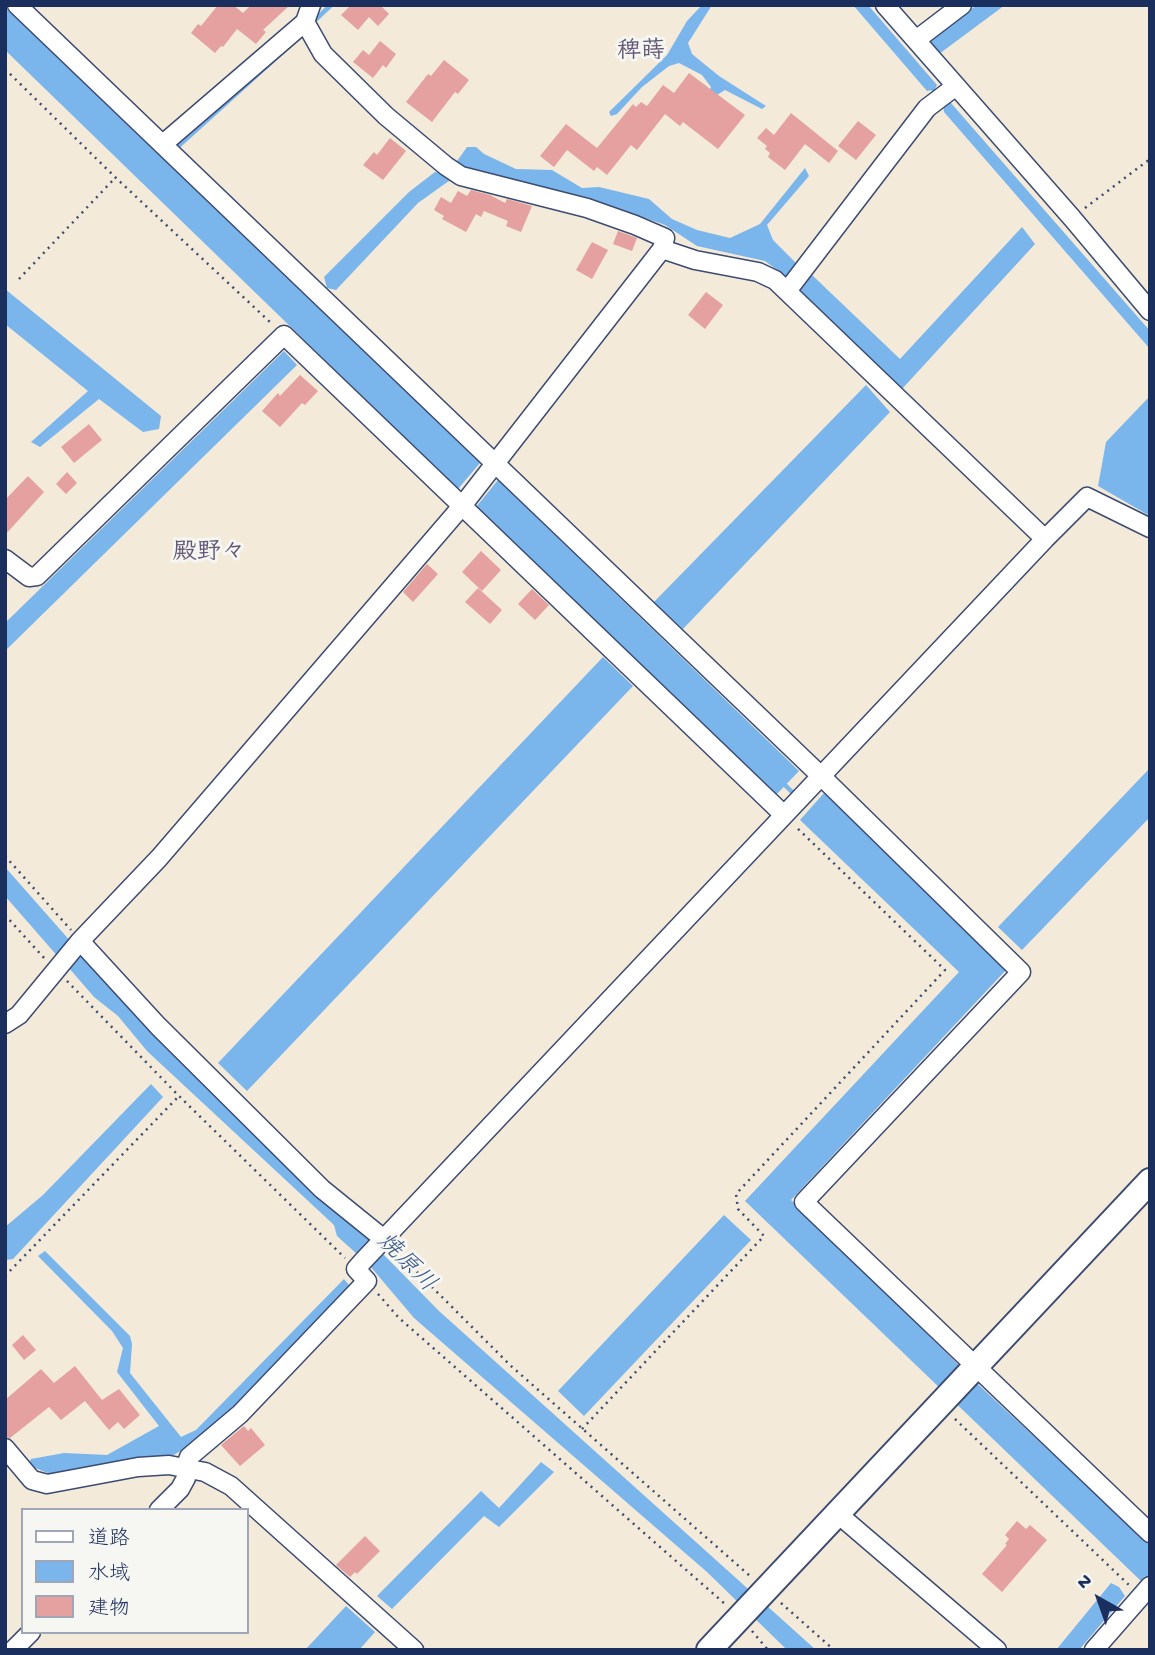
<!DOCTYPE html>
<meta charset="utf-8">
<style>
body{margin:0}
#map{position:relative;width:1155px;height:1655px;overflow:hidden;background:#f3eada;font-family:"Gochi Hand","Klee One",sans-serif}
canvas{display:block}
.frame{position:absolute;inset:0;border:7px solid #1b2f5e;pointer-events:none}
.legend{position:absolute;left:21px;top:1508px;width:228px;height:126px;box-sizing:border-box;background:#f6f6f2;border:2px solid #9ea6b7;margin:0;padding:9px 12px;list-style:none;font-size:21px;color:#1b2f5e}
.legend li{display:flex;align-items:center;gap:14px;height:35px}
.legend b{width:35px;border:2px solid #9ea6b7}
.north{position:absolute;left:1064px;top:1564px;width:70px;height:70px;-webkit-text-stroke:5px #f6f6f2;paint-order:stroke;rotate:320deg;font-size:19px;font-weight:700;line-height:28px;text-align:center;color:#1b2f5e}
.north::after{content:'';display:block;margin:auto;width:24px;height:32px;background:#1b2f5e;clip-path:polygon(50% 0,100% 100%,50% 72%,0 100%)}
</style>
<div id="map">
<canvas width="1155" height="1655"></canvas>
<div class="frame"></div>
<ul class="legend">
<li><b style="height:9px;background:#fff"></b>道路</li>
<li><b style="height:19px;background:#7ab5eb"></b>水域</li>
<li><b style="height:19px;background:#e5a19f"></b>建物</li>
</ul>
<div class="north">N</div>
</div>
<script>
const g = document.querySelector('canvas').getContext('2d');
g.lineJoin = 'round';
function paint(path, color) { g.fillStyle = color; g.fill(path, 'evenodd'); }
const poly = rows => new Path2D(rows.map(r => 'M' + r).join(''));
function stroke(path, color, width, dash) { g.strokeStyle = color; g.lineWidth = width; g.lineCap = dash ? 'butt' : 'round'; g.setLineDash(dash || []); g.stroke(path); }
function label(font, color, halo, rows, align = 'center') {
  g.font = font + ' "Gochi Hand","Klee One",sans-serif'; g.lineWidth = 6; g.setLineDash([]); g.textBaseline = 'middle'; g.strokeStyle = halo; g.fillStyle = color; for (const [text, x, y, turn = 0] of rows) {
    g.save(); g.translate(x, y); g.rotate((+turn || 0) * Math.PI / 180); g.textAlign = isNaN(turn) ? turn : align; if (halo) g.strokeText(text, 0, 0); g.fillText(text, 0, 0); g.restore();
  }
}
const water = poly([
 [702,5,712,5,688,43,692,54,719,76,766,106,762,109,725,90,705,102,711,87,702,75,679,63,669,66,642,87,617,114,611,116,609,112,667,55,687,21],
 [853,5,868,5,937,85,935,89,945,101,951,103,1150,331,1150,349,944,112,943,104,931,90,927,91],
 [977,5,1005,5,939,54,928,41],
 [5,7,480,463,458,489,5,50],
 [467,147,476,147,484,154,516,169,552,170,582,188,599,187,649,199,672,219,697,230,730,238,760,224,805,168,809,176,767,225,773,240,797,264,787,277,765,261,697,246,665,225,589,198,527,183,453,178,418,203,336,290,327,288,324,277,409,192,435,172,448,174],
 [1022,227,1035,244,902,389,798,291,812,275,900,359],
 [5,289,161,416,159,429,143,432,99,399,40,447,31,442,88,391,5,324],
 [284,351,297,365,5,651,5,623],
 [866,385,890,412,683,629,654,602],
 [1150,396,1148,453,1150,516,1098,486,1106,442],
 [498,480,799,771,775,796,476,507],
 [603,657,633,686,247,1091,218,1063],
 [1150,768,1150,817,1022,950,998,927],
 [824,793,1006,970,791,1200,982,1388,1150,1545,1150,1580,1145,1576,1141,1581,745,1201,959,972,800,820],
 [5,867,72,943,60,959,5,896],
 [81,953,121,998,230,1109,340,1214,370,1240,357,1254,337,1236,334,1225,147,1051,118,1016,94,997,69,968],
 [151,1084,163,1097,13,1259,5,1260,5,1227,43,1195],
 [724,1215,751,1240,584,1416,558,1391],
 [45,1251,130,1336,132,1344,130,1373,181,1437,196,1430,344,1279,349,1285,203,1438,172,1456,50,1474,28,1465,31,1459,64,1453,107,1455,159,1426,117,1372,123,1348,112,1331,38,1256],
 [383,1254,439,1311,816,1650,787,1650,783,1646,707,1572,414,1318,370,1266],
 [541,1462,554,1472,499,1527,484,1516,392,1609,377,1596,481,1491,499,1508],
 [1111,1583,1119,1587,1125,1596,1079,1650,1056,1650],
 [346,1606,375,1632,359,1650,305,1650]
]);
const stream = poly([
 [311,24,331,5],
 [175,149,298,38],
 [783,783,797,797]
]);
const building = poly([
 [218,5,233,5,243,13,251,5,290,5,263,30,266,32,256,44,237,29,223,47,221,46,215,53,191,33,198,24,201,26],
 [351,5,380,5,389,14,378,26,369,17,358,30,341,15],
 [380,41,396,54,386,68,383,65,373,78,353,62,363,50,369,55],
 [444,60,469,80,458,94,455,92,432,122,406,102,428,74,431,76],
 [689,73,745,115,718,149,683,122,680,126,665,114,637,150,631,145,607,175,597,167,594,171,567,150,554,167,540,156,566,124,597,148,633,104,636,107,641,102,647,106,663,85,674,93],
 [791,113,838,151,829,163,805,144,785,170,768,157,770,153,765,149,767,146,757,138,766,128,774,135],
 [858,121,876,135,856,160,838,146],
 [390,138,406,151,383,180,363,165,374,152,377,155],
 [471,190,490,195,505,203,507,199,532,206,521,232,506,226,508,221,484,211,481,217,476,214,466,232,442,219,444,216,434,210,441,197,451,203,458,191,467,196],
 [618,231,637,238,632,251,613,244],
 [592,242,608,250,592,279,576,270],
 [706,292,723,305,705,329,688,315],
 [300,375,318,391,305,405,302,403,280,427,262,411,278,393,280,396],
 [89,424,102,440,74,463,61,447],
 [67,472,77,483,66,494,56,484],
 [28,476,44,492,5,535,5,500],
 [481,551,501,570,482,591,462,572],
 [427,564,438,574,413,602,403,592],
 [478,588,502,610,490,624,465,602],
 [532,589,549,605,535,620,518,604],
 [23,1335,36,1350,24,1360,12,1345],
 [75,1366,102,1400,119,1389,140,1415,124,1429,118,1422,109,1430,85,1401,61,1420,49,1407,10,1438,5,1437,5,1400,41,1369,54,1383],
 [244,1426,248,1431,251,1428,265,1445,240,1466,221,1445],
 [1017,1521,1026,1529,1030,1525,1047,1540,1002,1592,982,1574,1007,1545,1005,1544,1009,1539,1005,1535],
 [365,1536,380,1551,357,1574,355,1572,350,1577,336,1565]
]);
const path = poly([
 [5,69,116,178,271,323],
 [1085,208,1150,159],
 [19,279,115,178],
 [5,856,71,930],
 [5,915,45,959],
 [67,981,179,1096,345,1258],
 [397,1252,511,1366,750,1576],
 [5,1276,178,1097],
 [378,1294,399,1318,725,1604],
 [955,1419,1130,1586],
 [582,1429,764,1236,738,1209,736,1194,945,970,795,826],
 [781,1603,834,1650],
 [752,1631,768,1650]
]);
const street = poly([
 [17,5,821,776,1021,972,804,1202,1150,1533],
 [885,5,1072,218,1150,311],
 [916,40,962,5],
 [163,144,305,22,311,5],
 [662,249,695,260,758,272,775,280,1045,539],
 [787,291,927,108,956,86],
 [5,559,29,577,37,576,284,335,784,815],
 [80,941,158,1026,322,1189,385,1240],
 [5,1024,19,1015,80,941,159,858,462,506,662,249,665,238,635,225,587,208,461,176,446,166,386,116,323,54,305,22],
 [5,1448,32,1480,47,1484,138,1467,169,1465,205,1472,231,1486,414,1650],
 [159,1510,180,1489,186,1478,185,1468,189,1457,240,1414,367,1281,356,1269,363,1261,1045,539,1087,497,1150,528],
 [838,1514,997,1650],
 [13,1650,31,1632],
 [1094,1650,1150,1586]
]);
const secondary = poly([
 [709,1650,1150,1181]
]);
const neighbourhoodNames = [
 ["稗蒔",641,53],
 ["殿野々",209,554]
];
const waterNames = [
 ["焼原川",405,1264,45]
];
paint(water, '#7ab5eb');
stroke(stream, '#7ab5eb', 4.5);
paint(building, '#e5a19f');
stroke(street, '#3b4b71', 21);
stroke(secondary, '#3b4b71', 28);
stroke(path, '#3b4b71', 2.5, [2, 5]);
stroke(street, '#fff', 18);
stroke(secondary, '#fff', 24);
label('bold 24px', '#625775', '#f6f6f2', neighbourhoodNames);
label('italic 24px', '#385788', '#f6f6f2', waterNames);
</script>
